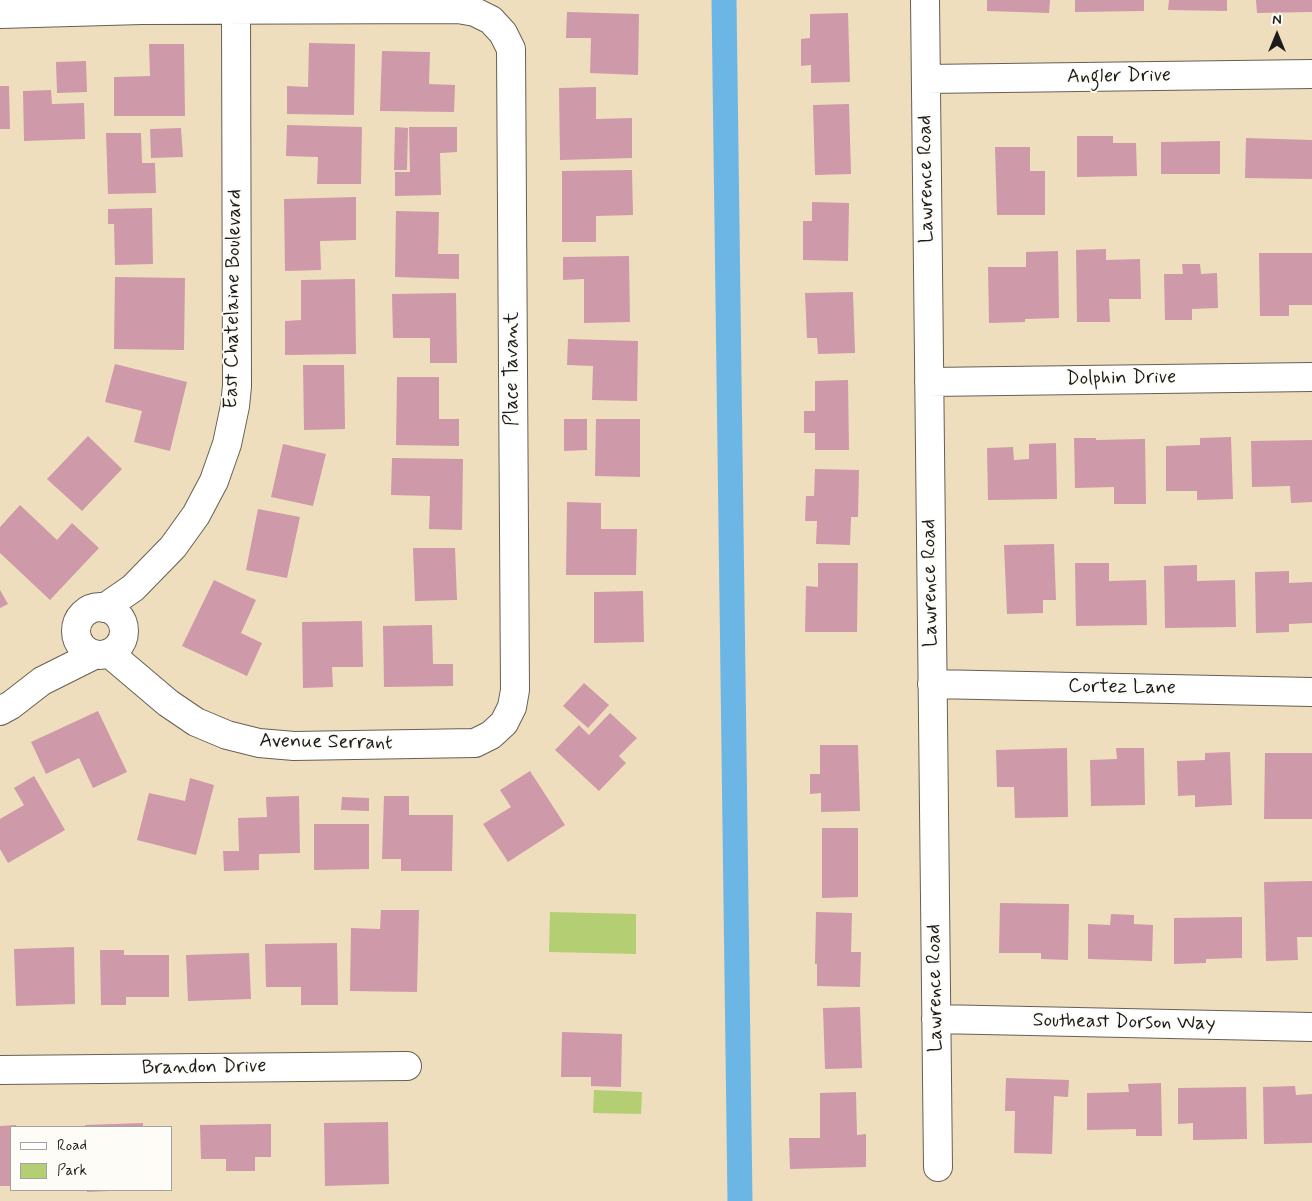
<!DOCTYPE html>
<style>
body{margin:0}
#map{position:relative;width:1312px;height:1201px;overflow:hidden;background:#efdebd;font-family:Mynerve,sans-serif}
canvas{display:block}
.legend{position:absolute;left:10px;top:1126px;width:162px;height:65px;box-sizing:border-box;background:#fdfcf7;border:1px solid #a3a29f;margin:0;padding:6px 9px;list-style:none;font-size:15px;color:#1c1c1c}
.legend li{display:flex;align-items:center;gap:10px;height:25px}
.legend b{width:25px;border:1px solid #a3a29f}
.north{position:absolute;left:1252px;top:10px;width:50px;height:50px;-webkit-text-stroke:4px #fdfcf7;paint-order:stroke;rotate:0deg;font-size:14px;font-weight:700;line-height:20px;text-align:center;color:#1c1c1c}
.north::after{content:'';display:block;margin:auto;width:18px;height:22px;background:#1c1c1c;clip-path:polygon(50% 0,100% 100%,50% 72%,0 100%)}
</style>
<div id="map">
<canvas width="1312" height="1201"></canvas>
<ul class="legend">
<li><b style="height:6px;background:#fff"></b>Road</li>
<li><b style="height:14px;background:#b4ce73"></b>Park</li>
</ul>
<div class="north">N</div>
</div>
<script>
const g = document.querySelector('canvas').getContext('2d');
g.lineJoin = 'round';
function paint(path, color) { g.fillStyle = color; g.fill(path, 'evenodd'); }
const poly = rows => new Path2D(rows.map(r => 'M' + r).join(''));
function stroke(path, color, width, dash) { g.strokeStyle = color; g.lineWidth = width; g.lineCap = dash ? 'butt' : 'round'; g.setLineDash(dash || []); g.stroke(path); }
function label(font, color, halo, rows, align = 'center') {
  g.font = font + ' Mynerve,sans-serif'; g.lineWidth = 4; g.setLineDash([]); g.textBaseline = 'middle'; g.strokeStyle = halo; g.fillStyle = color; for (const [text, x, y, turn = 0] of rows) {
    g.save(); g.translate(x, y); g.rotate((+turn || 0) * Math.PI / 180); g.textAlign = isNaN(turn) ? turn : align; if (halo) g.strokeText(text, 0, 0); g.fillText(text, 0, 0); g.restore();
  }
}
const green = poly([
 [550,912,636,914,636,954,549,952],
 [594,1090,642,1092,641,1114,593,1113]
]);
const canal = poly([
 [724,0,740,1201]
]);
const building = poly([
 [987,0,1050,0,1049,13,987,11],
 [1075,0,1144,0,1144,11,1075,12],
 [1169,0,1227,0,1227,11,1168,10],
 [1256,0,1312,0,1312,12,1257,13],
 [567,12,639,14,638,75,590,73,591,38,566,38],
 [848,13,850,82,811,83,811,65,801,66,801,39,810,38,810,14],
 [309,43,355,44,354,115,287,114,287,86,308,87],
 [149,44,184,44,185,116,114,116,114,77,150,76],
 [382,51,430,52,429,84,455,85,454,112,380,111],
 [86,61,87,92,57,93,56,62],
 [0,86,9,86,10,129,0,129],
 [596,87,596,119,632,118,632,158,560,160,559,88],
 [51,90,52,104,84,103,85,139,24,141,23,91],
 [849,104,851,174,815,175,813,105],
 [287,125,362,127,361,184,317,184,318,157,286,156],
 [395,127,408,128,407,170,394,170],
 [409,127,457,127,457,152,440,153,441,195,395,196,395,172,410,172],
 [181,128,183,157,151,158,150,129],
 [106,133,141,133,142,163,155,163,156,193,108,194],
 [1077,136,1113,136,1113,143,1136,143,1137,176,1077,177],
 [1246,138,1312,140,1312,179,1245,178],
 [1220,141,1220,174,1161,174,1161,142],
 [995,147,1030,147,1030,171,1045,171,1045,215,997,215],
 [632,170,633,215,596,216,596,242,562,242,562,171],
 [356,197,356,240,320,241,321,270,285,271,284,199],
 [812,202,849,203,848,261,803,260,803,221,812,221],
 [152,208,153,264,115,265,114,224,108,224,108,209],
 [396,211,439,212,438,254,459,254,459,279,395,277],
 [1106,249,1106,260,1140,259,1141,299,1109,299,1110,322,1077,322,1076,250],
 [1058,251,1059,318,1025,319,1025,322,989,323,988,267,1026,267,1026,252],
 [1259,253,1312,253,1312,305,1289,305,1289,316,1260,316],
 [629,256,630,322,584,323,584,279,563,280,563,257],
 [1182,264,1200,264,1201,274,1217,273,1218,308,1192,309,1192,320,1165,320,1164,274,1183,274],
 [115,277,185,278,184,350,114,349],
 [355,279,356,354,285,355,285,321,301,320,301,280],
 [853,292,855,353,818,354,817,338,807,338,805,293],
 [456,293,457,363,430,363,430,338,393,338,392,294],
 [568,339,638,341,637,401,592,400,593,366,567,365],
 [115,364,187,382,170,451,134,442,142,411,105,402],
 [303,365,344,365,345,429,304,430],
 [397,377,439,377,439,419,459,419,459,446,396,445],
 [848,380,849,450,815,450,815,433,804,433,804,411,815,411,815,381],
 [564,419,587,419,587,450,564,451],
 [596,419,640,419,640,477,595,476],
 [88,436,122,469,82,511,47,479],
 [1231,437,1233,499,1197,500,1197,491,1166,491,1166,446,1200,445,1200,438],
 [1074,438,1096,438,1096,440,1145,439,1146,504,1114,504,1114,487,1075,488],
 [1312,440,1312,502,1291,503,1290,486,1252,487,1251,441],
 [1056,443,1057,499,988,500,987,448,1013,447,1014,460,1029,459,1029,444],
 [283,444,326,454,313,506,271,497],
 [392,458,463,459,462,530,429,529,430,496,391,495],
 [815,469,859,470,858,517,851,517,850,545,816,544,817,521,805,521,806,496,814,496],
 [567,502,601,503,601,529,637,529,636,575,566,575],
 [20,505,57,540,72,523,99,548,50,600,0,553,0,527],
 [258,509,300,517,287,578,246,570],
 [1054,544,1056,600,1043,600,1043,613,1007,614,1004,545],
 [413,548,455,548,457,600,415,601],
 [818,563,858,563,857,632,805,632,806,586,818,587],
 [1075,563,1109,563,1109,581,1146,580,1147,625,1076,626],
 [1197,565,1197,581,1235,580,1236,627,1165,628,1164,566],
 [1289,571,1289,583,1312,582,1312,623,1289,624,1289,632,1256,633,1255,572],
 [214,580,256,600,241,633,262,643,247,676,182,646],
 [0,590,8,604,0,608],
 [643,591,644,642,594,643,594,592],
 [362,621,363,667,332,667,333,687,303,688,302,622],
 [432,625,433,664,453,664,453,686,384,687,383,626],
 [584,683,609,705,588,728,563,706],
 [98,711,127,772,93,788,79,758,46,774,31,742],
 [610,713,637,738,619,756,626,763,599,791,555,750,579,725,589,735],
 [820,745,858,745,860,811,821,812,821,793,810,794,810,774,820,774],
 [1067,748,1068,817,1015,818,1014,787,997,787,996,750],
 [1116,748,1144,748,1145,805,1091,806,1090,760,1117,759],
 [1230,752,1232,805,1195,807,1195,795,1178,796,1177,761,1205,760,1205,753],
 [1265,753,1312,753,1312,819,1264,819],
 [530,771,565,825,508,862,483,824,511,807,500,790],
 [34,776,65,830,8,863,0,849,0,819,24,805,14,788],
 [190,778,214,785,196,855,137,840,149,793,185,801],
 [299,796,300,853,259,854,259,870,224,871,223,851,239,851,238,818,267,817,266,797],
 [384,796,409,796,409,815,453,815,452,871,401,871,401,859,382,859],
 [342,797,369,798,369,811,341,810],
 [314,824,369,824,369,869,314,870],
 [822,828,858,828,858,897,822,898],
 [1312,881,1312,937,1297,937,1298,960,1266,961,1264,882],
 [1000,903,1069,904,1068,960,1041,959,1041,953,999,953],
 [381,910,419,910,417,992,350,991,351,928,380,929],
 [816,912,852,913,851,952,861,952,860,987,817,986,817,964,815,964],
 [1111,914,1134,915,1134,924,1153,925,1152,961,1088,959,1088,924,1110,925],
 [1242,917,1242,958,1206,959,1206,963,1174,964,1174,918],
 [337,943,338,1005,301,1005,301,987,266,987,265,944],
 [74,947,75,1004,16,1006,14,949],
 [100,950,124,950,124,955,169,955,169,997,126,997,126,1005,101,1005],
 [249,953,251,999,188,1001,186,955],
 [860,1007,862,1068,825,1069,823,1008],
 [562,1032,622,1034,621,1087,591,1086,591,1077,561,1077],
 [1006,1078,1069,1080,1068,1097,1054,1096,1052,1154,1014,1153,1015,1111,1005,1111],
 [1161,1083,1162,1136,1136,1136,1136,1129,1087,1130,1087,1093,1129,1092,1128,1084],
 [1295,1086,1296,1095,1312,1094,1312,1143,1264,1144,1263,1087],
 [1246,1087,1247,1139,1193,1140,1193,1123,1178,1124,1178,1088],
 [856,1092,857,1135,866,1134,866,1167,790,1169,789,1138,820,1138,820,1093],
 [388,1122,389,1184,325,1186,324,1123],
 [143,1123,143,1127,85,1127,85,1125],
 [271,1124,271,1157,255,1157,255,1171,226,1171,226,1159,201,1159,200,1125],
 [16,1125,16,1127,11,1127,11,1186,0,1186,0,1126],
 [87,1190,109,1190,109,1191,87,1192]
]);
const minor = poly([
 [925,0,938,1167],
 [0,14,142,10,458,9,475,12,491,20,503,33,511,49,515,690,512,707,504,723,491,735,475,743,294,746,259,743,227,735,196,722,168,703,109,653],
 [926,79,1312,74],
 [929,382,1312,377],
 '76 631a24 24 0 1 1 48 0a24 24 0 1 1-48 0Z',
 [104,608,133,588,173,547,196,515,214,481,227,444,235,406,237,386,236,10,233,0],
 [932,684,1312,692],
 [0,711,11,705,42,681,94,655],
 [936,1019,1312,1027],
 [0,1070,407,1066]
]);
const streetNames = [
 ["Angler Drive",1119,77,-1],
 ["Lawrence Road",927,179,-91],
 ["East Chatelaine Boulevard",234,299,-89],
 ["Place Tavant",513,369,-90],
 ["Dolphin Drive",1121,379,-1],
 ["Lawrence Road",931,583,-91],
 ["Cortez Lane",1122,688,1],
 ["Avenue Serrant",326,743,1],
 ["Lawrence Road",936,988,-91],
 ["Southeast Dorson Way",1124,1023,1],
 ["Brandon Drive",204,1068,-1]
];
paint(green, '#b4ce73');
stroke(canal, '#6cb6e5', 25);
paint(building, '#ce99a8');
stroke(minor, '#666054', 30);
stroke(minor, '#fff', 28);
label('20px', '#1c1c1c', '#fdfcf7', streetNames);
</script>
